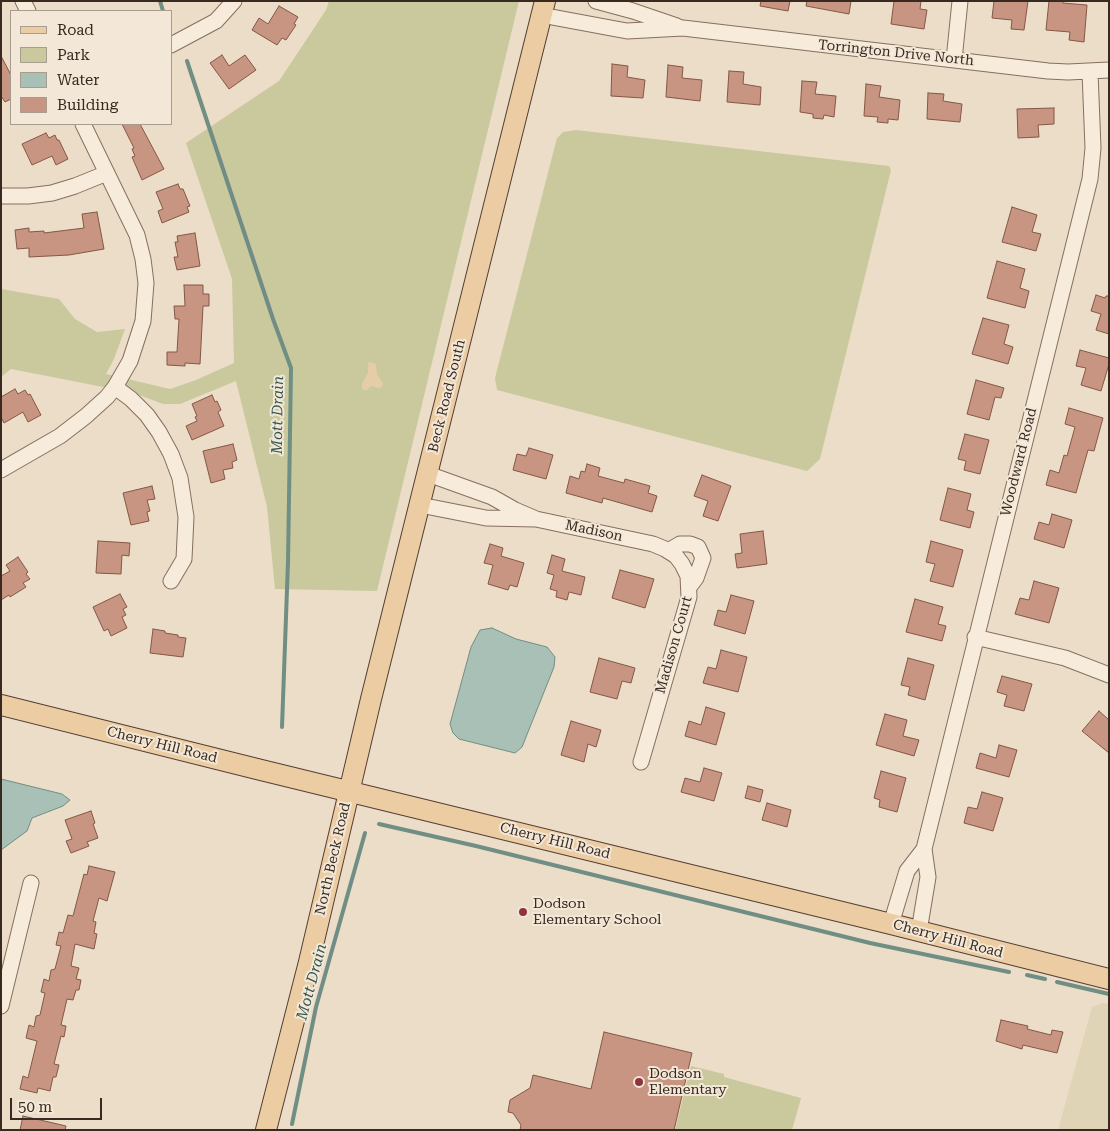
<!DOCTYPE html>
<style>
body{margin:0}
#map{position:relative;width:1110px;height:1131px;overflow:hidden;background:#ebddc8;font-family:"Roboto Serif",serif}
canvas{display:block}
.frame{position:absolute;inset:0;border:2px solid #382921;pointer-events:none}
.legend{position:absolute;left:10px;top:10px;width:162px;height:115px;box-sizing:border-box;background:#f3e8d7;border:1px solid #a89c8e;margin:0;padding:6px 9px;list-style:none;font-size:15px;color:#382921}
.legend li{display:flex;align-items:center;gap:10px;height:25px}
.legend b{width:25px;border:1px solid #a89c8e}
.scale{position:absolute;left:10px;top:1098px;width:92px;height:22px;box-sizing:border-box;border:2px solid #382921;border-top:0;padding-left:6px;font-size:15px;line-height:18px;white-space:nowrap;color:#382921;-webkit-text-stroke:4px #f3e8d7;paint-order:stroke}
</style>
<div id="map">
<canvas width="1110" height="1131"></canvas>
<div class="frame"></div>
<ul class="legend">
<li><b style="height:6px;background:#ebcca3"></b>Road</li>
<li><b style="height:14px;background:#c9c99d"></b>Park</li>
<li><b style="height:14px;background:#a9c0b6"></b>Water</li>
<li><b style="height:14px;background:#c79581"></b>Building</li>
</ul>
<div class="scale">50 m</div>
</div>
<script>
const g = document.querySelector('canvas').getContext('2d');
g.lineJoin = 'round';
function paint(path, color) { g.fillStyle = color; g.fill(path, 'evenodd'); }
const poly = rows => new Path2D(rows.map(r => 'M' + r).join(''));
function stroke(path, color, width, dash) { g.strokeStyle = color; g.lineWidth = width; g.lineCap = dash ? 'butt' : 'round'; g.setLineDash(dash || []); g.stroke(path); }
function label(font, color, halo, rows, align = 'center') {
  g.font = font + ' "Roboto Serif",serif'; g.lineWidth = 4; g.setLineDash([]); g.textBaseline = 'middle'; g.strokeStyle = halo; g.fillStyle = color; for (const [text, x, y, turn = 0] of rows) {
    g.save(); g.translate(x, y); g.rotate((+turn || 0) * Math.PI / 180); g.textAlign = isNaN(turn) ? turn : align; if (halo) g.strokeText(text, 0, 0); g.fillText(text, 0, 0); g.restore();
  }
}
const farmland = poly([
 [1102,1003,1109,1004,1109,1130,1058,1130,1092,1007]
]);
const green = poly([
 [329,1,519,1,377,591,275,589,267,507,236,381,180,404,163,404,134,393,11,369,1,377,1,289,59,299,75,319,97,332,125,329,114,359,106,374,170,389,196,380,234,363,232,279,186,143,279,81,326,10],
 [576,130,889,166,891,170,820,459,807,471,497,390,495,378,557,138,563,132],
 [691,1066,724,1074,724,1077,801,1098,792,1130,675,1130]
]);
const sand = poly([
 [370,362,376,364,377,375,383,383,382,387,378,388,371,386,367,390,364,390,362,388,362,384,368,373,368,363]
]);
const water = poly([
 [492,628,516,639,547,647,555,657,554,667,522,747,515,753,459,739,453,733,450,724,471,647,480,630,492,628],
 [1,779,62,794,70,800,63,806,32,818,27,831,1,850,1,779]
]);
const stream = poly([
 [160,1,163,11],
 [187,61,273,319,291,368,288,562,282,727],
 [379,824,476,846,870,943,1009,972],
 [1027,975,1045,979],
 [1057,982,1109,994],
 [292,1124,316,1007,365,833]
]);
const building = poly([
 [761,1,790,1,788,11,760,6,761,1],
 [807,1,851,1,849,14,806,6,807,1],
 [894,1,921,1,920,9,927,10,924,29,891,24,894,1],
 [994,1,1028,1,1024,30,1011,29,1012,20,992,18,994,1],
 [1049,1,1063,1,1063,3,1087,5,1084,42,1069,40,1070,32,1046,30,1049,1],
 [279,6,298,17,294,24,296,25,286,40,282,38,277,45,252,30,259,18,268,24,279,6],
 [222,55,229,66,245,55,256,70,229,89,210,63,222,55],
 [1,56,11,75,11,99,5,102,1,96,1,56],
 [612,64,628,66,627,77,645,80,643,98,611,96,612,64],
 [668,65,683,67,682,78,702,80,700,101,666,97,668,65],
 [729,71,744,72,743,84,761,87,760,105,727,102,729,71],
 [802,81,817,82,815,94,836,96,834,117,824,115,823,119,813,118,813,114,800,112,802,81],
 [866,84,881,86,879,97,900,100,898,120,888,119,888,123,877,122,878,117,864,116,866,84],
 [928,93,944,94,943,101,962,104,960,122,927,119,928,93],
 [1054,108,1054,124,1038,125,1039,137,1018,138,1017,109,1054,108],
 [122,124,140,124,164,169,142,180,132,157,135,156,132,149,134,148,122,124],
 [46,133,49,138,55,135,57,140,59,140,68,159,56,165,52,156,32,165,22,144,46,133],
 [178,184,180,189,183,189,190,206,187,207,189,212,162,223,158,211,163,209,156,192,178,184],
 [1012,207,1037,215,1032,232,1041,234,1036,251,1002,242,1012,207],
 [97,212,104,249,69,255,29,257,29,248,17,249,15,230,29,228,29,232,44,231,44,233,84,228,82,214,97,212],
 [195,233,200,266,177,270,174,257,178,257,175,242,178,242,177,236,195,233],
 [997,261,1025,269,1020,288,1029,291,1025,308,987,298,997,261],
 [184,285,203,285,203,294,209,294,209,306,203,306,200,364,185,363,185,366,167,365,167,352,177,352,179,319,175,319,174,306,185,306,184,285],
 [1096,295,1105,298,1106,296,1109,296,1109,334,1096,330,1101,314,1091,311,1096,295],
 [983,318,1009,325,1004,344,1013,347,1008,364,972,354,983,318],
 [1080,350,1109,358,1109,364,1101,391,1081,385,1086,368,1076,366,1080,350],
 [976,380,1004,388,1001,398,995,397,989,420,967,414,976,380],
 [15,389,18,394,25,390,28,395,30,394,41,415,28,422,23,412,4,423,1,417,1,397,15,389],
 [212,395,215,402,217,401,221,410,218,412,224,426,192,440,186,426,197,421,195,417,197,416,192,404,212,395],
 [1069,408,1103,418,1094,451,1088,450,1076,493,1046,485,1050,470,1059,473,1064,455,1067,456,1075,427,1065,424,1069,408],
 [965,434,989,440,980,474,964,470,966,461,958,459,965,434],
 [233,444,237,460,232,462,233,468,223,470,225,479,211,483,203,451,233,444],
 [529,448,553,455,546,479,513,470,517,454,526,456,529,448],
 [587,464,600,468,598,476,624,483,625,479,650,486,648,493,657,496,652,512,603,498,602,503,566,493,570,476,579,479,581,471,585,472,587,464],
 [702,475,731,486,718,521,703,516,708,501,694,496,702,475],
 [152,486,155,499,147,500,150,511,147,512,149,521,131,525,123,493,152,486],
 [948,488,971,494,967,510,974,512,970,528,940,520,948,488],
 [1052,514,1072,520,1064,548,1034,539,1039,522,1049,525,1052,514],
 [763,531,767,564,737,568,735,554,742,553,740,534,763,531],
 [98,541,130,543,129,556,122,555,121,574,96,573,98,541],
 [931,541,963,550,953,587,930,581,935,564,926,562,931,541],
 [490,544,503,548,501,556,524,563,517,587,510,585,508,590,488,584,493,565,484,563,490,544],
 [552,555,565,559,562,571,585,577,581,595,569,592,567,600,556,597,557,591,550,589,554,575,547,573,552,555],
 [18,557,28,572,26,574,30,579,23,583,26,587,10,597,9,595,1,600,1,576,10,571,6,565,18,557],
 [620,570,654,579,645,608,612,598,620,570],
 [1034,581,1059,588,1049,623,1015,614,1020,598,1029,600,1034,581],
 [120,594,127,607,123,609,126,615,122,617,127,628,111,636,108,629,104,631,93,607,120,594],
 [731,595,754,601,745,634,714,625,718,610,726,612,731,595],
 [915,599,943,607,938,624,946,626,942,641,906,632,915,599],
 [153,629,165,631,165,633,178,635,178,637,186,638,183,657,150,653,153,629],
 [721,650,747,657,738,692,703,683,708,667,716,669,721,650],
 [599,658,635,668,631,683,622,681,617,699,590,692,599,658],
 [908,658,934,665,925,700,908,695,910,687,901,685,908,658],
 [1002,676,1032,684,1024,711,1004,706,1007,695,997,692,1002,676],
 [706,707,725,713,716,745,685,736,689,721,701,725,706,707],
 [1099,711,1109,720,1109,753,1082,731,1099,711],
 [885,714,907,720,903,736,919,740,914,756,876,745,885,714],
 [571,721,601,730,596,747,588,744,584,762,561,755,571,721],
 [999,745,1017,750,1009,777,976,768,980,753,996,758,999,745],
 [704,768,722,773,714,801,681,792,685,778,700,782,704,768],
 [881,771,906,778,897,812,879,807,880,800,874,798,881,771],
 [748,786,763,790,760,802,745,798,748,786],
 [982,792,1003,798,993,831,964,823,968,807,977,809,982,792],
 [767,803,791,810,787,827,762,820,767,803],
 [91,811,95,823,93,824,98,838,87,842,89,846,71,853,66,841,72,839,65,820,91,811],
 [89,866,115,872,107,901,99,898,93,921,96,922,94,933,97,934,94,949,75,944,71,966,79,968,76,979,81,980,79,990,76,990,73,1000,67,999,61,1025,66,1026,64,1037,61,1036,54,1064,59,1065,56,1077,53,1077,50,1091,38,1088,37,1093,20,1089,23,1076,28,1078,37,1041,26,1038,29,1025,34,1027,36,1016,40,1015,45,993,41,992,44,979,49,981,51,970,55,969,61,946,56,945,59,932,63,933,68,915,73,916,84,874,87,875,89,866],
 [1001,1020,1028,1026,1027,1029,1051,1035,1052,1030,1063,1032,1057,1053,1023,1045,1022,1049,996,1041,1001,1020],
 [604,1032,692,1053,674,1130,520,1130,521,1125,513,1113,508,1112,510,1100,530,1088,533,1075,591,1089,604,1032],
 [23,1116,66,1126,65,1130,20,1130,23,1116]
]);
const minor = poly([
 [23,1,28,11],
 [596,1,633,11,677,26],
 [541,15,627,31,683,28,1048,71,1068,72,1109,70],
 [171,45,216,21,234,1],
 [954,60,960,1],
 [1,196,28,196,52,193,75,186,107,173],
 [115,387,131,399,147,415,159,432,171,454,180,478,186,517,184,559,171,581],
 [1,470,60,436,86,416,107,397,115,387,130,361,143,321,146,283,143,259,137,235,83,124],
 [420,505,486,518,536,519,515,510,492,497,428,474],
 [536,519,653,544,665,549,676,556,682,564,688,576,689,597,641,762],
 [668,551,680,544,690,544,698,547,703,558,696,578,690,586],
 [975,637,1065,658,1109,675],
 [891,924,907,871,924,849],
 [919,931,928,877,924,849,1090,179,1093,148,1090,72],
 [1,1006,31,883]
]);
const major = poly([
 [1,705,257,769,891,924,1109,979],
 [266,1130,309,962,371,699,545,1]
]);
const markers = [
 [523,912,5,"#91333f"],
 [639,1082,5,"#91333f"]
];
const streetNames = [
 ["Torrington Drive North",896,53,6],
 ["Beck Road South",447,396,-76],
 ["Woodward Road",1019,462,-76],
 ["Madison",594,531,12],
 ["Madison Court",674,645,-74],
 ["Cherry Hill Road",162,745,14],
 ["Cherry Hill Road",555,841,14],
 ["North Beck Road",333,859,-77],
 ["Cherry Hill Road",948,939,15]
];
const poiNames = [
 ["Dodson",533,904],
 ["Elementary School",533,920],
 ["Dodson",649,1074],
 ["Elementary",649,1090]
];
const waterNames = [
 ["Mott Drain",278,415,-89],
 ["Mott Drain",312,982,-75]
];
paint(farmland, '#e0d4b6');
paint(green, '#c9c99d');
paint(sand, '#e5cda8');
paint(water, '#a9c0b6');
stroke(water, '#708e83', 1);
stroke(stream, '#708e83', 4);
paint(building, '#c79581');
stroke(building, '#845746', 1);
stroke(minor, '#866f5e', 17);
stroke(major, '#553e32', 22);
stroke(minor, '#f7ebdb', 15);
stroke(major, '#ebcca3', 20);
for (const [x, y, r, color] of markers) { const dot = new Path2D(); dot.arc(x, y, r, 0, 2 * Math.PI); g.fillStyle = color; g.fill(dot); stroke(dot, '#f3e8d7', 2); }
label('14px', '#382921', '#f3e8d7', streetNames);
label('14px', '#382921', '#f3e8d7', poiNames, 'left');
label('italic 15px', '#31564f', '#f3e8d7', waterNames);
</script>
